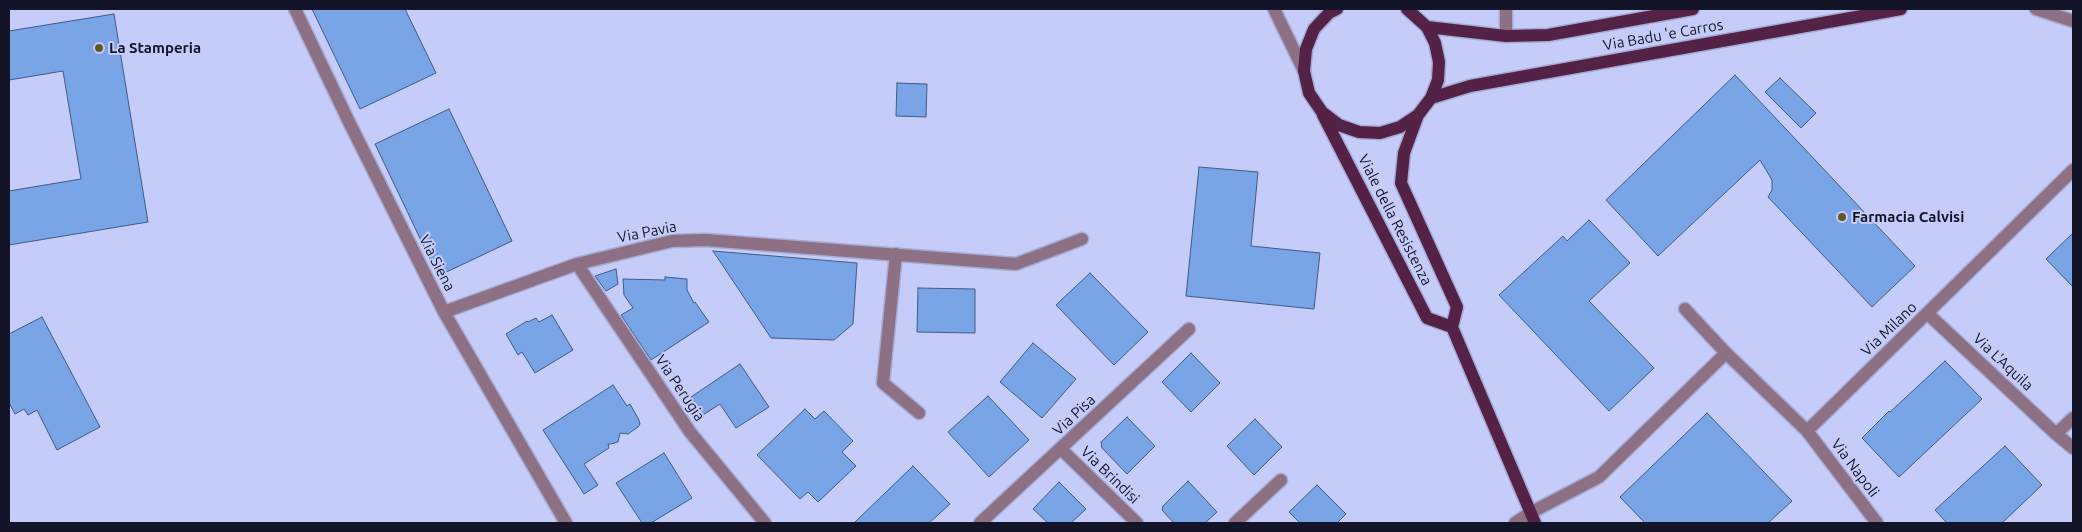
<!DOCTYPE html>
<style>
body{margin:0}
#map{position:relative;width:2082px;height:532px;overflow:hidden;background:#c5ccf9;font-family:Ubuntu,sans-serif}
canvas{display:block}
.frame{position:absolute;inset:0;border:10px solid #131428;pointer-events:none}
</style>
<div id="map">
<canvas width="2082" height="532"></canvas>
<div class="frame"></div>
</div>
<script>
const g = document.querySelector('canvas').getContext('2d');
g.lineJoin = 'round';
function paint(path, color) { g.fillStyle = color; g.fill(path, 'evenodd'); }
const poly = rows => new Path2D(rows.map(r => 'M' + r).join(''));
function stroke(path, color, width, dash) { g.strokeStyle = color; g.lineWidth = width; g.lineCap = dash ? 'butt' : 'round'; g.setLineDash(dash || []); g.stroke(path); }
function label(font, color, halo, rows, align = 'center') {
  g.font = font + ' Ubuntu,sans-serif'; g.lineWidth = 4; g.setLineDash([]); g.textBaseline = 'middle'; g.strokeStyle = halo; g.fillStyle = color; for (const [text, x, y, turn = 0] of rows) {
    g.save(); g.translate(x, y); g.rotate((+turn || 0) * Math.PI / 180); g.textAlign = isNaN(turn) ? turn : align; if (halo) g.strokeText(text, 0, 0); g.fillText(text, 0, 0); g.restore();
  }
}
const building = poly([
 [312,9,405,9,436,73,360,109,312,9],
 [114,14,148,222,9,245,9,191,81,179,63,71,9,80,9,31,114,14],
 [1735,75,1915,266,1872,307,1768,197,1772,190,1772,180,1760,160,1658,256,1606,200,1735,75],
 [1780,78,1816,113,1801,128,1765,92,1780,78],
 [897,83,927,84,926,117,896,116,897,83],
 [449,109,512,241,438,276,375,144,449,109],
 [1199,167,1258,172,1251,246,1320,253,1314,309,1186,296,1199,167],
 [1589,220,1630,263,1589,301,1654,368,1609,411,1499,295,1563,236,1567,241,1589,220],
 [2073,233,2073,287,2046,259,2073,233],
 [713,251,857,263,853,324,834,340,771,338,713,251],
 [616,269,618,284,606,291,595,276,616,269],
 [1090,273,1148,332,1114,365,1056,305,1090,273],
 [665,277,687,279,687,290,694,303,695,302,709,322,651,360,621,315,633,308,624,295,623,279,665,280,665,277],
 [918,288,975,289,975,333,917,332,918,288],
 [552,315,573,350,535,373,522,352,518,355,506,334,527,321,528,322,536,318,539,322,552,315],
 [42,317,100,427,57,450,37,410,28,415,24,409,15,414,9,403,9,334,42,317],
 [1033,343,1076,379,1042,418,1000,382,1033,343],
 [1191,353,1220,383,1191,412,1162,382,1191,353],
 [1945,361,1982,399,1899,477,1862,438,1889,411,1890,412,1945,361],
 [740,364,769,407,736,428,720,404,703,415,691,397,740,364],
 [613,385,627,406,630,404,639,420,640,424,638,427,628,434,620,433,618,442,611,444,608,444,609,448,584,464,598,485,584,494,543,430,613,385],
 [988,396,1029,440,989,477,948,432,988,396],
 [805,409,815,419,824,411,853,441,842,452,856,466,818,502,808,492,800,499,757,455,805,409],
 [1707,413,1792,501,1768,523,1645,523,1620,497,1707,413],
 [1127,417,1155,446,1127,474,1102,448,1101,442,1127,417],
 [1255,419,1282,447,1254,475,1227,446,1255,419],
 [2005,446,2042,485,2002,523,1947,523,1935,510,2005,446],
 [664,453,692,498,651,523,642,523,616,483,664,453],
 [913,466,950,504,929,523,854,523,913,466],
 [1188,481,1217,512,1205,523,1174,523,1162,510,1163,506,1188,481],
 [1059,482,1086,509,1071,523,1048,523,1033,509,1059,482],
 [1317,485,1346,514,1337,523,1300,523,1289,512,1317,485]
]);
const minor = poly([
 [295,9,349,122,444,312,566,523],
 [1274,9,1304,71],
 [2036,9,2073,21],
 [1506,36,1506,9],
 [896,254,883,383,919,413],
 [577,264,690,432,765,523],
 [1685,309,1726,353],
 [444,312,577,264,672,241,706,240,1016,264,1082,239],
 [1928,314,2056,434],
 [2073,418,2056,434,2073,448],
 [1807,431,2073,170],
 [1061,449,1137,523],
 [980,523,1189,329],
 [1235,523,1281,480],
 [1515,523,1530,513,1599,477,1726,353,1807,431,1877,523]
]);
const major = poly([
 [1337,9,1329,13,1314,29,1306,49,1304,71,1309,93,1322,112,1339,125,1359,132,1380,133,1400,127,1418,115,1431,98,1438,80,1439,62,1435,43,1427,27,1407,9],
 [1427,27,1506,36,1548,35,1693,9],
 [1431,98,1470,86,1901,9],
 [1323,115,1427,318,1452,327],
 [1418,115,1404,153,1401,183,1457,307,1452,327,1535,523]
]);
const markers = [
 [99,48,5,"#625824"],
 [1842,217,5,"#625824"]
];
const streetNames = [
 ["Via Badu 'e Carros",1663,35,-10],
 ["Viale della Resistenza",1395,220,63],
 ["Via Pavia",647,232,-11],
 ["Via Siena",437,263,63],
 ["Via Milano",1889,329,-44],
 ["Via L'Aquila",2003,362,43],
 ["Via Perugia",680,388,56],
 ["Via Pisa",1074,415,-43],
 ["Via Napoli",1855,468,53],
 ["Via Brindisi",1110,475,44]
];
const poiNames = [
 ["La Stamperia",109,48],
 ["Farmacia Calvisi",1852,217]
];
paint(building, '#79a4e5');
stroke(building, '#3e5b87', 1);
stroke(minor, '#a5abd3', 15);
stroke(major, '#a5abd3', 15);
stroke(minor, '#8e7085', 12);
stroke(major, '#542247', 12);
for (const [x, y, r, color] of markers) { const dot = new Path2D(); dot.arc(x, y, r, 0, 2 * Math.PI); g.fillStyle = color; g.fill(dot); stroke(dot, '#c5ccf9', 2); }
label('15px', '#131428', '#c5ccf9', streetNames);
label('bold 15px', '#131428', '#c5ccf9', poiNames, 'left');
</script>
